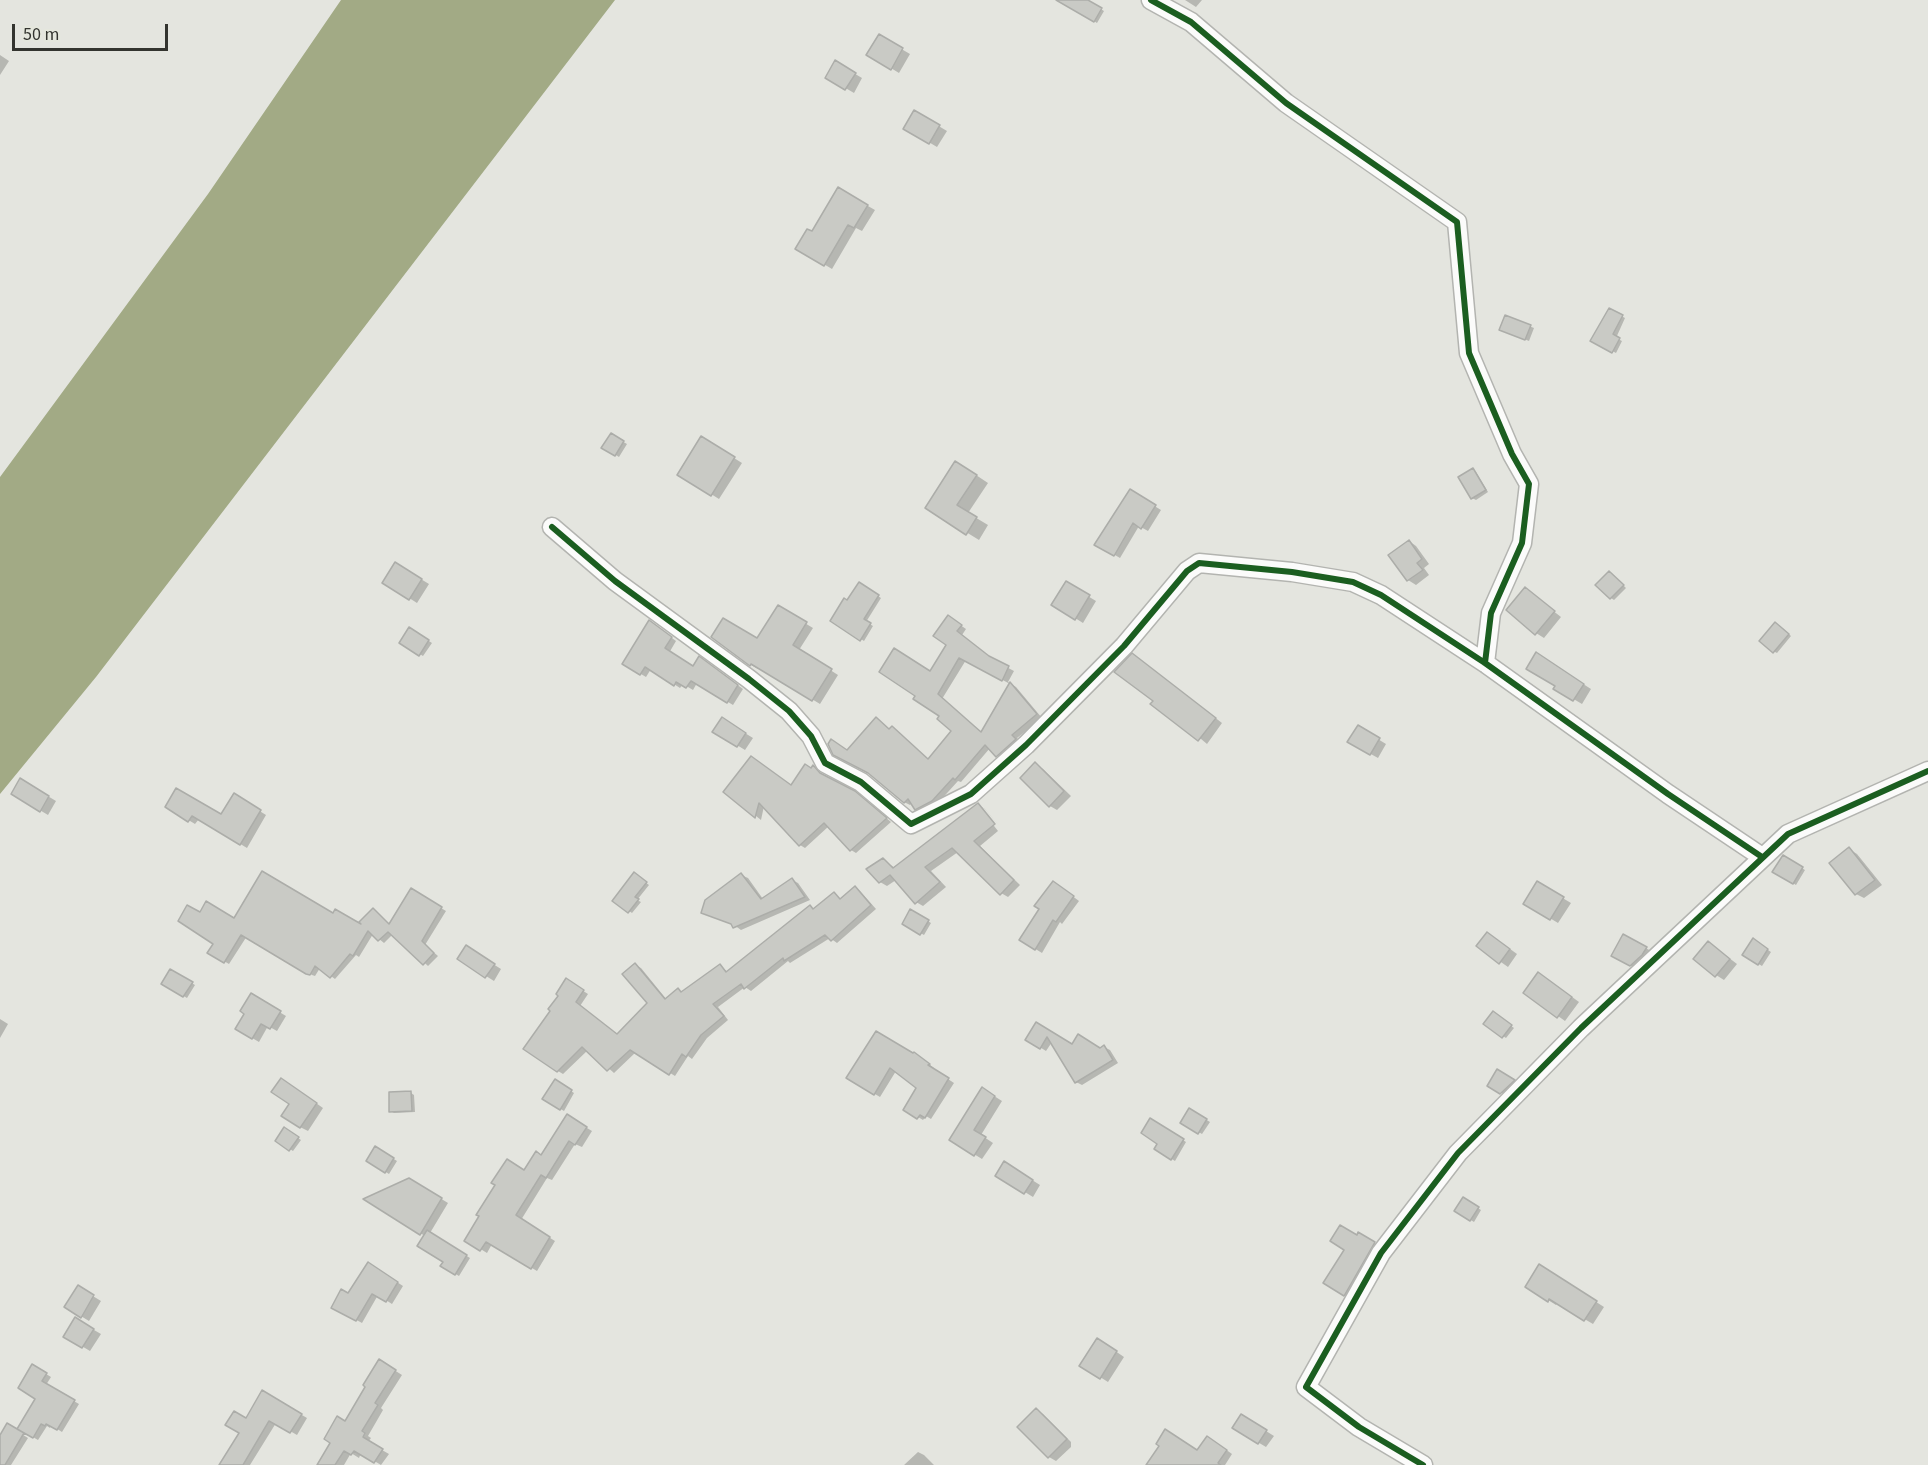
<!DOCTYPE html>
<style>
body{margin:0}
#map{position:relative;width:1928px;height:1465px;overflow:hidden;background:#e4e5df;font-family:"Source Sans 3",sans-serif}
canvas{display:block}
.scale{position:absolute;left:12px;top:24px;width:156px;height:27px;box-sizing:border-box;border:3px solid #33342f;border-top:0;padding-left:8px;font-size:18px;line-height:21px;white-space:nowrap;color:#33342f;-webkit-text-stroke:4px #e5e7dd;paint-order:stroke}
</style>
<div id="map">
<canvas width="1928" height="1465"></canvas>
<div class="scale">50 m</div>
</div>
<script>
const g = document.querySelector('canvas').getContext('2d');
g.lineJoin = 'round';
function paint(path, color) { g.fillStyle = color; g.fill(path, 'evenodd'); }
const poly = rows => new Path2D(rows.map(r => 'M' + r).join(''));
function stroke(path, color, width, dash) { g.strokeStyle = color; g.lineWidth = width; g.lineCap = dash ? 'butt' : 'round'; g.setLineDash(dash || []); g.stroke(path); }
const water = poly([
 [341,0,615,0,96,677,0,794,0,477,208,194]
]);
const shadow = poly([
 [1185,0,1202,0,1196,7],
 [1087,1,1104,11,1097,23,1080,12],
 [879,36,910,54,899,73,868,54],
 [0,55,9,61,0,75],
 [835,62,862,78,854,93,827,77],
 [915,112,947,131,937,147,905,128],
 [838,189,875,210,862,231,856,228,832,269,797,248,812,233],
 [1610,310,1625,318,1616,338,1622,341,1616,353,1592,340],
 [1506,317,1534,328,1529,341,1504,331],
 [611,435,627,444,619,457,603,447],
 [702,438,742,463,719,499,679,474],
 [967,469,988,483,968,513,988,525,979,540,927,508],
 [1473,470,1476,472,1488,492,1476,500,1472,498],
 [1130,491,1161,510,1148,531,1139,526,1120,558,1096,544],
 [1409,541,1416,546,1429,564,1424,568,1429,575,1416,585,1408,580,1390,555],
 [396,564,429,584,417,603,384,582],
 [1613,575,1626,588,1614,600,1611,598],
 [1066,583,1096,601,1083,623,1053,604],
 [859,584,881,598,866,622,873,626,864,641,832,620,848,602],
 [1525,589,1561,617,1544,638,1536,633],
 [778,607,813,628,799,650,838,675,820,704,759,667,758,669,751,665,713,637,758,640],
 [953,620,966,629,962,635,993,660,1014,671,1008,682,1016,687,1042,718,1017,738,1021,742,1002,759,990,748,961,782,958,781,938,803,921,812,912,803,910,805,904,802,877,719,929,760,953,731,942,715,930,673,948,644],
 [966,660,1010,684,982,733,942,699],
 [655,625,676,641,669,653,694,667,705,661,743,689,733,705,697,683,693,690,683,684,680,688,651,669,646,677,624,664],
 [1779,625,1791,636,1777,653,1773,651],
 [410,629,432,643,423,656,401,643],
 [1544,659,1591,689,1582,704,1555,688,1557,686],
 [1140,660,1222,723,1207,744,1155,700],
 [722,719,753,738,745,750,714,731],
 [1358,727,1386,744,1378,758,1349,742],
 [1035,764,1043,769,1071,796,1057,810,1050,806],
 [814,767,825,777,860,796,891,822,856,853,851,850,829,826,805,848,800,845,764,806,761,820,725,791,792,787],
 [21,780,56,801,48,815,13,794],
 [234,795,266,815,247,848,199,819,195,824,167,807,221,816],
 [978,805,985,809,1001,828,984,808,980,808,998,831,980,846,1020,885,1008,897,1001,893,958,852,931,871,946,887,923,906,916,902,896,880,887,886,880,882,883,860,895,868],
 [1849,849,1857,854,1882,885,1864,898,1856,894],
 [1783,857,1805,870,1796,885,1774,871],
 [741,875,748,878,763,899,792,880,798,883,810,900,741,930,734,925,703,912],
 [637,876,649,885,637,900,641,902,632,913,614,900],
 [1537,883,1571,903,1558,923,1525,903],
 [1059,886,1079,901,1062,924,1060,922,1042,953,1021,940,1041,909],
 [855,888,860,891,876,909,837,943,830,938,790,963,788,961,751,991,745,987,718,1007,728,1020,707,1038,692,1059,688,1056,675,1076,636,1052,614,1073,588,1050,563,1074,558,1071,561,996,566,980,588,994,580,1006,618,1035,649,1003,635,965,641,968,667,1000,678,990,683,993,720,966,728,972,810,907,815,909,834,894,841,900],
 [411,890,446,911,425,945,438,956,428,966,393,934,384,943,373,934,359,957,356,955,335,979,320,968,315,976,312,975,247,936,229,964,210,953,215,943,200,914,235,919,333,915,366,929,373,910,390,925],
 [911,911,931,923,924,935,904,924],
 [1623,936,1653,952,1639,970,1613,956],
 [1495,938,1517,954,1508,967,1478,946],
 [1753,940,1771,952,1762,966,1744,955],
 [1708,942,1737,964,1724,980,1716,975],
 [474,952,501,969,494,981,459,959],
 [171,971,195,985,187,998,163,984],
 [1546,978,1579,1002,1565,1021,1558,1016],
 [251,995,286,1016,277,1031,268,1026,259,1042,237,1029,247,1013],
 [1496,1015,1514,1028,1506,1038,1503,1036],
 [0,1019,8,1024,0,1038],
 [1037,1024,1073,1046,1100,1049,1104,1047,1110,1050,1118,1063,1082,1085,1076,1082,1052,1042,1046,1051,1027,1039],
 [920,1057,934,1068,933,1069,954,1083,931,1119,926,1116,923,1120,905,1109,918,1088,896,1071,880,1097,848,1078],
 [1498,1071,1517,1082,1505,1095,1489,1085],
 [555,1081,574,1093,564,1111,544,1099],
 [289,1084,323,1108,308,1131,300,1127,291,1104],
 [983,1089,1002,1101,981,1135,993,1143,982,1159,951,1140],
 [411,1093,414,1095,415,1112,394,1113,390,1111],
 [1190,1110,1210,1122,1202,1134,1182,1122],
 [567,1116,592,1131,582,1147,575,1144,552,1180,547,1178,521,1220,555,1241,537,1271,492,1244,487,1253,466,1240,525,1171,542,1157],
 [1151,1120,1186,1142,1175,1161,1156,1149,1159,1143],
 [285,1129,301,1140,293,1151,277,1141],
 [376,1148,397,1161,389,1174,368,1161],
 [1005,1163,1040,1185,1033,1197,997,1175],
 [409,1179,448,1203,430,1233,470,1258,459,1276,442,1266,445,1262,425,1236,366,1199],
 [1463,1199,1481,1210,1474,1222,1456,1211],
 [1359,1234,1381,1247,1351,1299,1325,1283],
 [374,1267,403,1286,392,1304,378,1295,362,1323,333,1307,348,1295],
 [1548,1271,1604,1307,1593,1324,1557,1303,1556,1305,1527,1287],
 [78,1287,101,1301,89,1321,66,1307],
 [75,1319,101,1334,90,1351,65,1336],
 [1105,1344,1124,1357,1108,1382,1081,1365],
 [380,1361,402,1375,381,1408,383,1410,368,1436,371,1438,368,1442,389,1454,381,1465,361,1453,359,1458,351,1453,344,1465,318,1465,345,1423],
 [33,1366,51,1377,46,1385,79,1404,62,1432,51,1425,50,1428,47,1426,38,1440,19,1429,37,1398],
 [263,1392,307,1418,297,1435,276,1423,250,1465,221,1465],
 [1036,1410,1043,1414,1071,1442,1071,1447,1056,1461,1049,1457],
 [1242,1416,1274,1436,1266,1447,1234,1428],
 [7,1425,28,1438,11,1465,0,1465,0,1444],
 [1214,1441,1232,1454,1225,1465,1188,1465,1198,1451],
 [918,1452,924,1455,934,1465,904,1465]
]);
const building = poly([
 [1056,0,1088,0,1102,8,1094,22,1056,0],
 [879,34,903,48,891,70,866,55,879,34],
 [835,60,856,73,845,90,825,78,835,60],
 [914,110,940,125,929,144,903,129,914,110],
 [838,187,868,205,854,228,848,225,824,266,795,249,807,229,812,231,838,187],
 [1609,308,1623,315,1613,334,1620,338,1612,353,1590,341,1609,308],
 [1505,315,1531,325,1525,340,1499,330,1505,315],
 [611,433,624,441,615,456,601,448,611,433],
 [701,436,735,457,711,496,677,475,701,436],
 [955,461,977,475,957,505,977,517,966,535,925,508,955,461],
 [1473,468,1486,490,1471,499,1458,477,1473,468],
 [1130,489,1156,505,1141,529,1133,523,1114,556,1094,545,1130,489],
 [1409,540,1422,559,1417,563,1423,570,1407,581,1388,555,1409,540],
 [395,562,422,579,409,600,382,583,395,562],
 [1609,571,1624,585,1610,599,1595,585,1609,571],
 [1066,581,1090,595,1075,620,1051,605,1066,581],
 [859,582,879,595,864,619,871,623,860,641,830,621,844,598,847,600,859,582],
 [1525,587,1555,611,1535,635,1506,610,1525,587],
 [778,605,807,622,793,645,832,669,812,701,751,664,750,666,711,637,723,618,757,638,778,605],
 [948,615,962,625,957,631,989,656,1009,666,1002,681,959,658,938,694,981,732,1010,682,1037,714,1012,735,1016,739,996,757,985,745,955,780,953,778,932,801,915,810,908,799,904,803,868,773,833,755,828,744,831,739,847,750,876,717,889,729,892,726,928,759,951,731,937,719,939,716,913,699,915,696,879,672,894,648,930,671,946,645,933,636,948,615],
 [649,620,672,637,665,648,693,666,699,656,738,685,727,703,691,681,686,688,676,682,674,686,645,667,640,675,622,664,649,620],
 [1775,622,1789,634,1773,653,1759,641,1775,622],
 [409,627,429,640,419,656,399,643,409,627],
 [1536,652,1584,684,1573,701,1553,689,1555,686,1526,669,1536,652],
 [1132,653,1216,718,1198,741,1150,704,1153,701,1114,672,1132,653],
 [722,717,746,733,737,747,712,732,722,717],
 [1358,725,1380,738,1370,755,1347,742,1358,725],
 [751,756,791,785,805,764,811,768,813,765,820,773,855,791,887,818,850,851,824,823,799,846,759,803,755,818,723,792,751,756],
 [1035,762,1064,791,1049,807,1020,778,1035,762],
 [20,778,49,796,40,812,11,794,20,778],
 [176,788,221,814,234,793,261,810,240,845,192,816,188,822,165,807,176,788],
 [978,803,995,824,974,841,1014,880,1000,895,952,848,925,867,940,882,915,904,890,875,879,883,866,869,883,858,893,868,978,803],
 [1849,847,1875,880,1855,895,1829,863,1849,847],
 [1783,855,1803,867,1793,884,1772,872,1783,855],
 [262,871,333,913,335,909,361,924,359,922,373,908,389,924,411,888,442,907,422,941,434,953,423,965,388,932,378,941,368,931,353,956,350,954,330,978,315,966,310,975,306,974,241,935,224,963,207,953,213,944,178,921,187,905,200,912,206,901,234,918,262,871],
 [634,872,647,882,635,897,639,899,628,913,612,901,634,872],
 [741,873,761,899,792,878,805,897,733,928,731,924,701,913,705,900,741,873],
 [1053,881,1074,896,1056,922,1053,920,1035,950,1019,940,1039,909,1034,906,1053,881],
 [1537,881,1564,897,1550,920,1523,904,1537,881],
 [855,886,871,905,831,941,825,935,784,961,783,958,744,989,741,984,713,1004,724,1016,701,1035,686,1057,682,1054,669,1075,630,1050,607,1071,582,1047,557,1072,523,1049,550,1011,548,1009,558,996,556,994,566,978,584,990,576,1002,617,1034,647,1003,622,974,635,963,665,999,678,988,681,992,720,964,726,972,810,905,813,909,834,892,840,899,855,886],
 [910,909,929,920,920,935,902,924,910,909],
 [1487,932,1510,949,1499,964,1476,946,1487,932],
 [1623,934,1647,947,1642,955,1630,966,1611,956,1623,934],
 [1753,938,1768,949,1758,965,1742,955,1753,938],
 [1708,941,1730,959,1715,977,1693,959,1708,941],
 [466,945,495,964,485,978,457,959,466,945],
 [170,969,193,982,183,997,161,984,170,969],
 [1538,972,1572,997,1557,1018,1523,993,1538,972],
 [251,993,281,1011,270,1029,261,1024,252,1039,235,1029,244,1014,240,1011,251,993],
 [1493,1011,1512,1025,1502,1038,1483,1024,1493,1011],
 [1036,1022,1072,1044,1078,1034,1100,1048,1104,1045,1113,1060,1075,1083,1047,1037,1040,1049,1025,1040,1036,1022],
 [876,1031,913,1053,914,1052,930,1064,928,1065,949,1078,925,1118,920,1115,917,1119,903,1110,916,1088,890,1068,874,1095,846,1078,876,1031],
 [1497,1069,1515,1080,1500,1094,1487,1086,1497,1069],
 [281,1078,317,1103,300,1128,281,1116,289,1104,271,1092,281,1078],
 [555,1079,572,1090,560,1110,542,1099,555,1079],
 [982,1087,995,1096,974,1130,986,1137,974,1156,949,1140,982,1087],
 [411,1091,412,1111,389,1112,389,1092,411,1091],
 [1189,1108,1207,1119,1198,1134,1180,1123,1189,1108],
 [567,1114,587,1127,575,1145,569,1141,546,1178,541,1175,516,1215,550,1237,531,1269,486,1242,480,1251,464,1241,479,1216,476,1215,495,1185,491,1183,507,1159,524,1170,536,1151,541,1155,567,1114],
 [1150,1118,1184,1139,1171,1160,1154,1149,1157,1144,1141,1133,1150,1118],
 [284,1127,299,1137,289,1151,275,1141,284,1127],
 [375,1146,394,1158,385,1173,366,1161,375,1146],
 [1004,1161,1033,1180,1024,1194,995,1176,1004,1161],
 [409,1178,442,1198,420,1235,363,1199,409,1178],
 [1463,1197,1479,1207,1470,1221,1454,1211,1463,1197],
 [1340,1225,1357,1235,1358,1232,1375,1242,1344,1296,1323,1283,1344,1250,1330,1241,1340,1225],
 [427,1230,467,1255,455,1275,440,1266,443,1262,417,1246,427,1230],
 [368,1262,398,1282,386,1302,372,1294,356,1321,331,1308,341,1289,348,1293,368,1262],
 [1539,1264,1597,1301,1584,1321,1549,1299,1548,1302,1525,1287,1539,1264],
 [78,1285,94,1295,81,1318,64,1307,78,1285],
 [75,1317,94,1329,82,1348,63,1337,75,1317],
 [1097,1338,1117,1351,1100,1379,1079,1366,1097,1338],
 [379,1359,396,1370,375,1403,378,1405,362,1431,365,1433,363,1437,383,1449,374,1463,354,1451,351,1455,344,1451,335,1465,317,1465,330,1443,324,1439,337,1416,345,1421,365,1387,363,1385,379,1359],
 [32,1364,47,1373,42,1381,75,1400,57,1430,46,1424,45,1426,41,1424,33,1438,17,1429,35,1399,18,1388,32,1364],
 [262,1390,302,1414,290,1433,269,1421,243,1465,219,1465,239,1433,225,1425,234,1411,246,1418,262,1390],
 [1036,1408,1067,1439,1048,1458,1017,1427,1036,1408],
 [1241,1414,1267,1430,1258,1444,1232,1428,1241,1414],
 [7,1423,24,1433,5,1465,0,1465,0,1435,7,1423],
 [1165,1429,1197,1450,1207,1436,1227,1450,1218,1463,1221,1465,1146,1465,1159,1446,1156,1444,1165,1429]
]);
const minor = poly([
 [1151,0,1191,22,1286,103,1457,222,1469,353,1512,454,1529,484,1522,543,1491,613,1485,663],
 [552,527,615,581,749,679,789,711,811,736,825,763,861,782,911,824,971,794,1026,745,1124,646,1187,571,1199,563,1292,572,1353,582,1381,595,1485,663,1668,794,1762,857],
 [1423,1465,1359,1427,1306,1387,1381,1253,1458,1153,1581,1028,1788,834,1928,771]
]);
const cycleway = poly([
 [1151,0,1191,22,1286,103,1457,222,1469,353,1512,454,1529,484,1522,543,1491,613,1485,663],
 [552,527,615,581,749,679,789,711,811,736,825,763,861,782,911,824,971,794,1026,745,1124,646,1187,571,1199,563,1292,572,1353,582,1381,595,1485,663,1668,794,1762,857],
 [1423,1465,1359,1427,1306,1387,1381,1253,1458,1153,1581,1028,1788,834,1928,771]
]);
paint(water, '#a2aa85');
paint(shadow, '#0003');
paint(building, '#c9cac5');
stroke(building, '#acada9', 1.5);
stroke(minor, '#b3b4b0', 21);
stroke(minor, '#fbfbfa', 18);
stroke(cycleway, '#1b5e20', 6);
</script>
